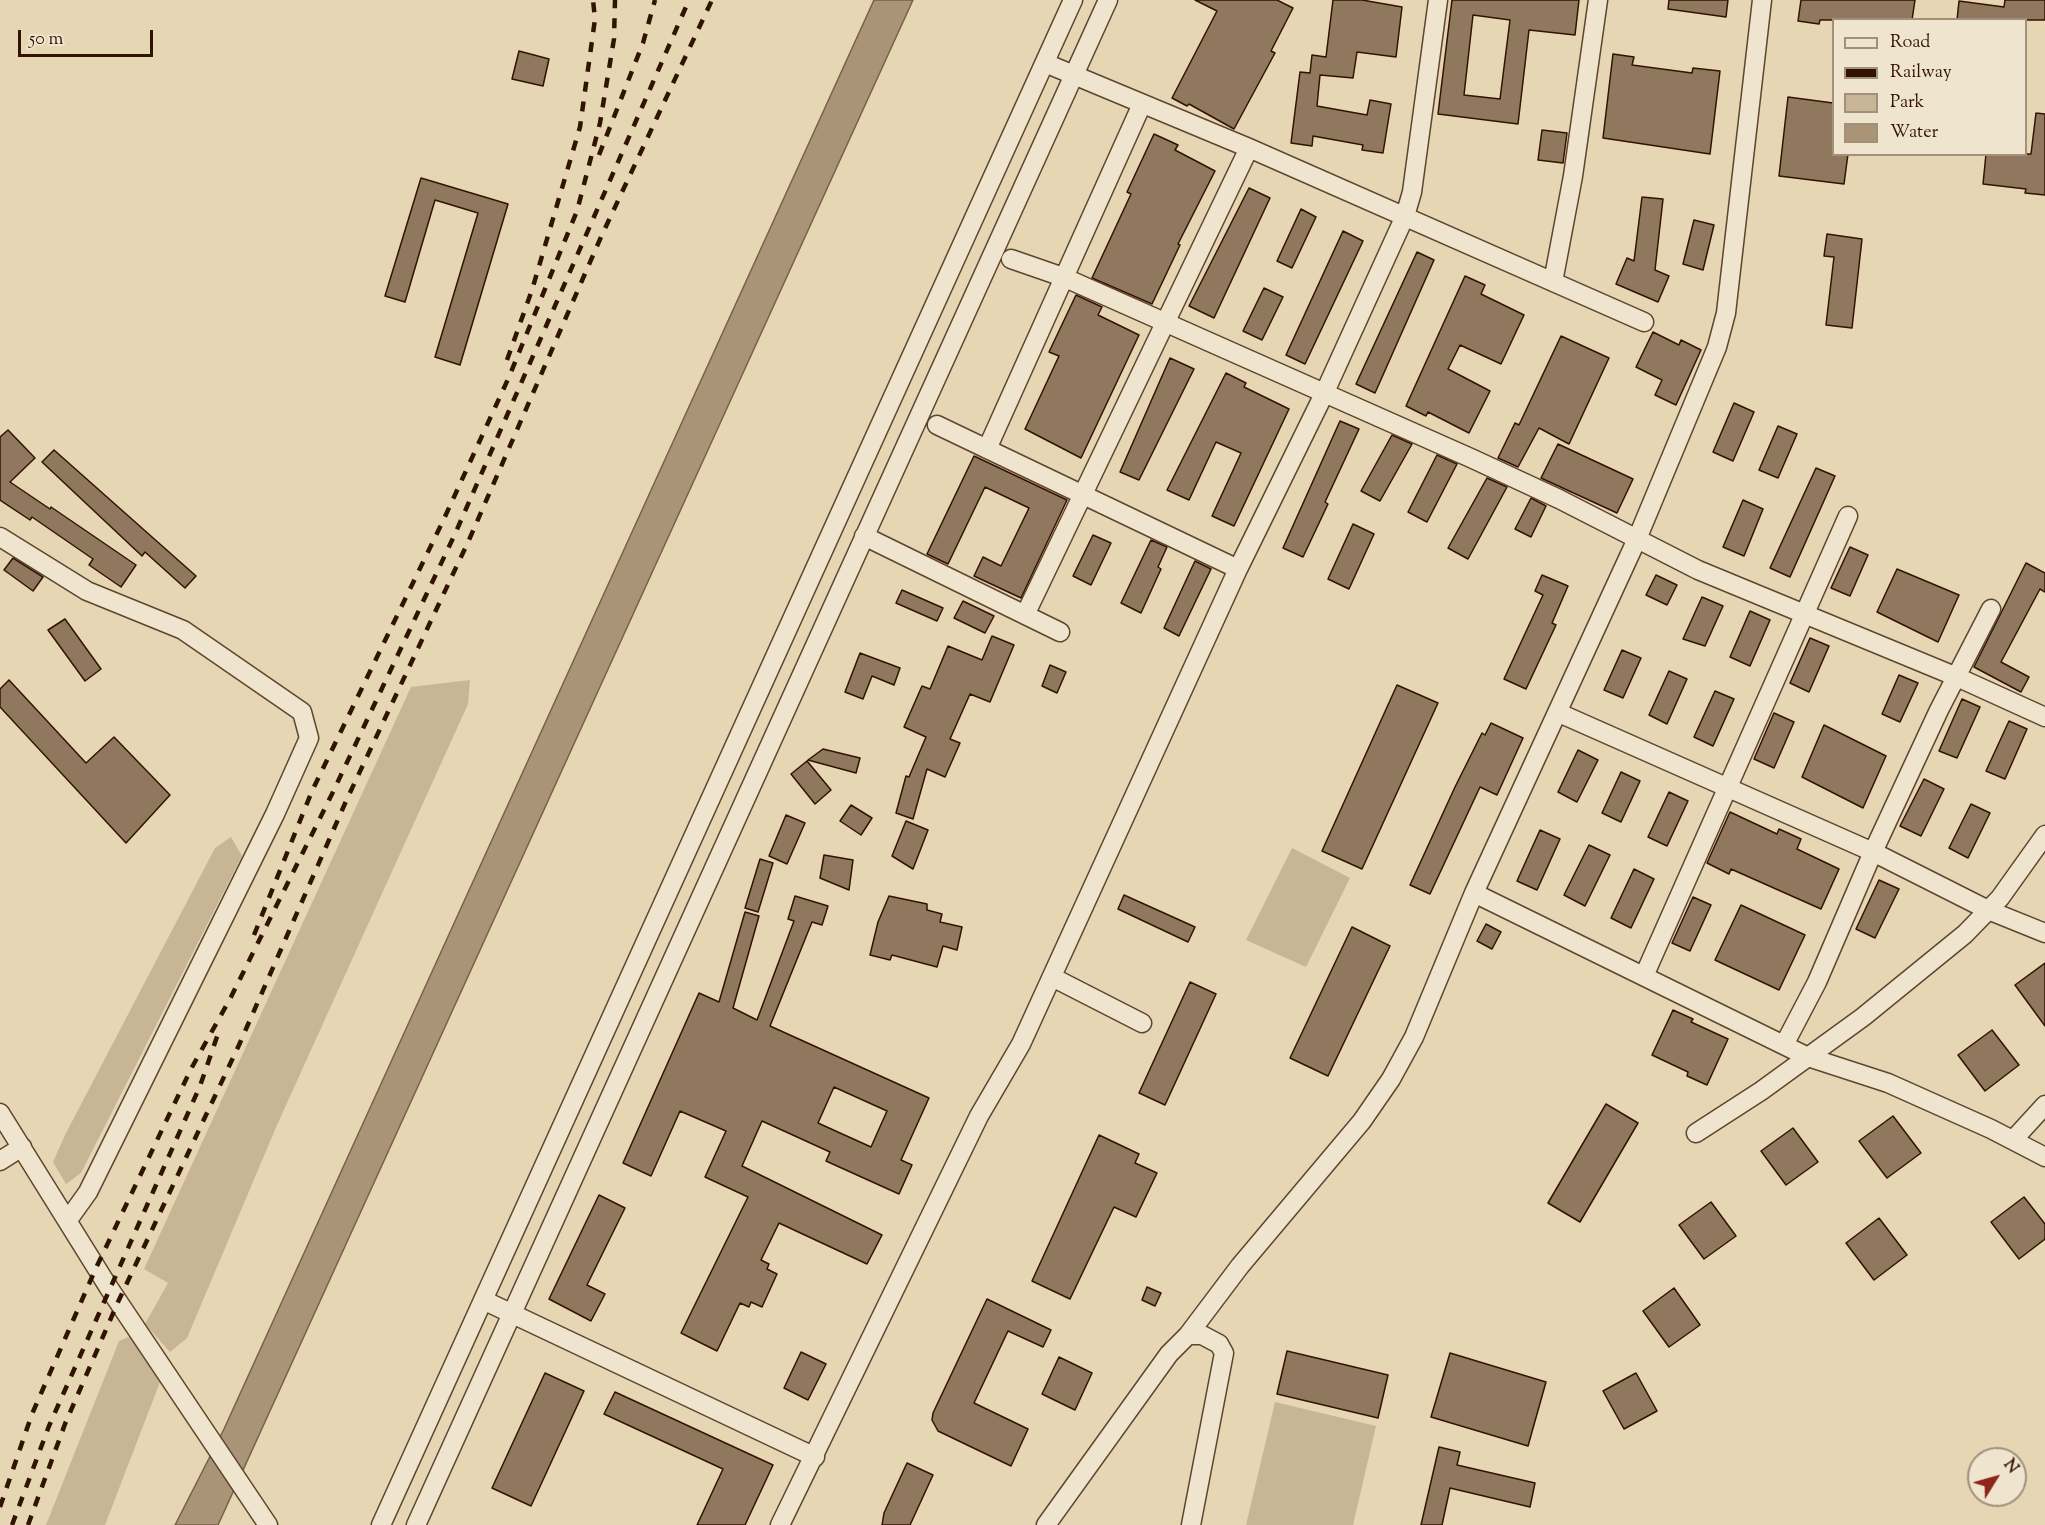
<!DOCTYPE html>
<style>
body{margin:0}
#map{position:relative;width:2045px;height:1525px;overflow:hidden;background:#e6d6b4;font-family:"Sorts Mill Goudy",serif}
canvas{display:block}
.legend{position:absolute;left:1832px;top:18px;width:195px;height:138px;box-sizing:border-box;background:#efe4ce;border:2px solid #a3907c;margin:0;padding:8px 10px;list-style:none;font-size:18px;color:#321302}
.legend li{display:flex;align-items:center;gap:12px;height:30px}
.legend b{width:30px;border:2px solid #a3907c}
.north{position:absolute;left:1967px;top:1447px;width:60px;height:60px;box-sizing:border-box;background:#efe4ce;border:2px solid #a3907c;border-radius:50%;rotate:53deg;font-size:16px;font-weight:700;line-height:24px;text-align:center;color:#321302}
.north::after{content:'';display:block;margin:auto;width:21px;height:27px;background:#8f2418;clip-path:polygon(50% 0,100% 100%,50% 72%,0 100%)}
.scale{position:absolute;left:18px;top:30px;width:135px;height:27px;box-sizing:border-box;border:3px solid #321302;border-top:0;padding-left:8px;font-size:18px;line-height:21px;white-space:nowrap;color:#321302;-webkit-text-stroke:4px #efe4ce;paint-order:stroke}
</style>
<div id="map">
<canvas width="2045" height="1525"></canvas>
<ul class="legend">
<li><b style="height:8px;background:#efe4ce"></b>Road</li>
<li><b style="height:8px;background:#321302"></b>Railway</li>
<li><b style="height:16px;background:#c7b596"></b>Park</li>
<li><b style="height:16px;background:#a99477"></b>Water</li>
</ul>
<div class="north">N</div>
<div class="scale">50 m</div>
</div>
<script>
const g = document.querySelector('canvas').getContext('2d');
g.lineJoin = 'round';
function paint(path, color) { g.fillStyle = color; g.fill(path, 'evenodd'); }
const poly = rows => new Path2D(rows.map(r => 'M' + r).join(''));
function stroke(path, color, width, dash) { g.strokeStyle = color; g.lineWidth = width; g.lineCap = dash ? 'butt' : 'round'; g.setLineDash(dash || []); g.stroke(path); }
const green = poly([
 [470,680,468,704,277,1125,187,1338,170,1352,145,1324,168,1283,144,1269,411,687],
 [231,837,242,856,81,1173,66,1184,53,1162,65,1135,215,848],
 [1292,848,1350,878,1306,967,1246,940],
 [131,1336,160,1382,105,1525,46,1525,119,1341],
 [1275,1402,1376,1426,1353,1525,1246,1525]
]);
const water = poly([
 [874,0,913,0,218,1525,175,1525,224,1429,874,0]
]);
const building = poly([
 [1195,0,1277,0,1293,8,1271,51,1275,53,1234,129,1189,104,1187,106,1172,98,1217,11,1195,0],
 [1333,0,1362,0,1402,7,1396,57,1357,52,1353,78,1320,75,1317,106,1367,115,1370,100,1391,104,1383,153,1362,150,1363,145,1313,136,1312,146,1291,143,1300,72,1310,73,1312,55,1326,57,1333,0],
 [1452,0,1579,0,1575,35,1529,30,1518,124,1438,114,1452,0],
 [1473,15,1510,20,1500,99,1464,95,1473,15],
 [1669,0,1728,0,1726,17,1668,9,1669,0],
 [1801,0,1915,0,1912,20,1820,20,1819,24,1798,21,1801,0],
 [2005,0,2045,0,2045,20,1957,20,1959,1,2004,7,2005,0],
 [519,51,549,59,543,86,512,79,519,51],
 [1613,54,1634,57,1632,65,1692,73,1693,68,1720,71,1710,154,1603,138,1613,54],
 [1788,97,1833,103,1833,154,1848,154,1844,184,1779,176,1788,97],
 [2036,113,2045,114,2045,195,2025,193,2026,189,1983,184,1986,154,2031,154,2036,113],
 [1542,130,1567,133,1563,163,1538,160,1542,130],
 [1154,134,1178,145,1175,150,1215,171,1178,244,1180,245,1152,304,1092,278,1131,194,1127,192,1154,134],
 [421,178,508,204,460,365,435,357,478,213,435,200,405,302,385,296,421,178],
 [1249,188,1270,198,1214,318,1189,306,1249,188],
 [1642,197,1663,199,1655,270,1669,276,1658,302,1616,284,1627,258,1634,261,1642,197],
 [1301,209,1316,217,1292,268,1277,261,1301,209],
 [1694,220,1714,225,1703,270,1683,264,1694,220],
 [1343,231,1363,241,1305,364,1286,355,1343,231],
 [1827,234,1862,239,1852,328,1826,325,1834,257,1824,256,1827,234],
 [1417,252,1434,260,1375,393,1356,384,1417,252],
 [1465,276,1485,285,1481,294,1524,315,1501,364,1460,345,1448,369,1490,391,1469,433,1428,412,1426,416,1406,406,1465,276],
 [1264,288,1283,297,1262,340,1243,331,1264,288],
 [1076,295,1102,307,1098,315,1139,335,1081,458,1025,429,1059,356,1049,352,1076,295],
 [1653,332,1679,345,1681,340,1701,350,1676,405,1655,395,1662,380,1636,367,1653,332],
 [1561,336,1609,358,1569,444,1539,428,1518,467,1498,458,1515,423,1519,425,1561,336],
 [1170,358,1194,369,1139,480,1120,472,1170,358],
 [1226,373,1246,383,1244,387,1289,409,1234,526,1212,516,1241,453,1216,442,1189,500,1167,490,1226,373],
 [1734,403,1754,412,1733,461,1713,452,1734,403],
 [1340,421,1359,429,1325,502,1328,504,1303,557,1283,548,1340,421],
 [1778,426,1797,434,1778,478,1759,470,1778,426],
 [8,430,35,458,10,482,50,509,51,507,136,565,121,587,89,565,93,559,32,517,30,520,0,500,0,437,8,430],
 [1392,435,1412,444,1380,501,1361,491,1392,435],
 [1558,444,1633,479,1617,513,1541,478,1558,444],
 [54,450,196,576,185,588,145,552,142,556,42,462,54,450],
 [1437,455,1457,464,1427,522,1408,512,1437,455],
 [974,456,1067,500,1021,598,974,576,983,557,1001,566,1029,508,985,487,948,564,927,554,974,456],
 [1816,468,1835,476,1790,577,1770,568,1816,468],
 [1487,478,1507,487,1468,559,1448,548,1487,478],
 [1531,498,1546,506,1531,537,1515,529,1531,498],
 [1743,500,1763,509,1744,556,1723,547,1743,500],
 [1353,524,1374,534,1349,589,1328,579,1353,524],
 [1093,535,1111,543,1091,585,1073,576,1093,535],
 [1151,540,1167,547,1158,567,1161,569,1141,613,1121,603,1151,540],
 [1850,547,1868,555,1850,596,1831,588,1850,547],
 [13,558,43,577,33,591,4,570,13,558],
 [1195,561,1211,569,1179,636,1164,628,1195,561],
 [2026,563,2045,573,2045,592,2040,589,2001,662,2029,677,2021,692,1974,667,2026,563],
 [1897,569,1959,595,1938,642,1877,612,1897,569],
 [1542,575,1568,586,1552,623,1556,625,1526,689,1504,679,1543,595,1535,591,1542,575],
 [1656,575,1677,585,1667,605,1646,595,1656,575],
 [902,590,943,608,937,621,896,603,902,590],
 [1702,597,1723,606,1705,646,1683,639,1702,597],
 [963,601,994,616,985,633,954,618,963,601],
 [1750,611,1770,620,1750,666,1730,657,1750,611],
 [65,619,101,669,85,681,48,630,65,619],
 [992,636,1014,645,990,702,970,694,950,739,960,743,945,777,927,769,913,819,896,813,906,776,909,777,926,737,904,727,922,686,930,689,948,646,982,660,992,636],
 [1810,638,1829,646,1809,692,1790,683,1810,638],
 [1622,650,1641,658,1623,698,1604,690,1622,650],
 [860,653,900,668,894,685,872,676,863,699,845,692,860,653],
 [1050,665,1066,672,1057,693,1042,686,1050,665],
 [1669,671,1687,679,1667,724,1649,715,1669,671],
 [1899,675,1918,683,1900,722,1882,714,1899,675],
 [9,680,86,763,114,737,170,795,126,843,0,707,0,689,9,680],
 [1397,685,1438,703,1362,869,1322,851,1397,685],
 [1715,691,1734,699,1713,746,1694,737,1715,691],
 [1962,699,1980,707,1957,758,1939,751,1962,699],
 [1774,713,1794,722,1774,768,1754,759,1774,713],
 [2009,721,2027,729,2005,779,1986,771,2009,721],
 [1491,723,1523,738,1497,795,1480,787,1430,894,1410,885,1455,787,1482,733,1485,735,1491,723],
 [1824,725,1886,756,1863,808,1802,777,1824,725],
 [823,749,860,758,856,773,808,760,823,749],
 [1578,750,1598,760,1577,802,1558,792,1578,750],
 [807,761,831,790,815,804,791,774,807,761],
 [1621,772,1640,781,1621,822,1602,813,1621,772],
 [1924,779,1944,789,1921,836,1900,826,1924,779],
 [1669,792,1688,801,1667,846,1648,837,1669,792],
 [1971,804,1990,813,1968,858,1949,848,1971,804],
 [851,805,872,818,861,835,840,821,851,805],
 [1730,812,1777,834,1779,829,1801,839,1797,849,1839,869,1821,909,1731,869,1729,874,1707,863,1730,812],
 [786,815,805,823,787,864,769,856,786,815],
 [906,821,928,830,913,869,892,856,906,821],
 [1540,830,1560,839,1537,890,1517,881,1540,830],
 [1589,845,1610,855,1585,906,1564,895,1589,845],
 [824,855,853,860,849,890,820,878,824,855],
 [760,859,773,863,758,912,745,908,760,859],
 [1634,869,1654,879,1631,928,1611,918,1634,869],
 [1879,880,1899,889,1875,938,1856,929,1879,880],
 [1124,895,1195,927,1188,942,1118,909,1124,895],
 [795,896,828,906,822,925,812,922,770,1026,929,1098,901,1160,912,1165,899,1194,826,1161,830,1152,762,1121,742,1166,882,1235,867,1264,779,1223,761,1260,769,1264,767,1269,777,1274,762,1307,751,1302,749,1307,740,1303,717,1351,681,1333,748,1197,705,1177,726,1131,680,1111,651,1176,623,1163,699,993,719,1002,745,912,759,916,733,1008,757,1020,794,921,788,919,795,896],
 [834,1087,887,1111,871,1147,818,1123,834,1087],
 [889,896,927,904,927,910,942,914,940,922,962,927,957,950,943,946,937,967,892,955,890,960,870,955,878,922,889,896],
 [1693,897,1711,905,1690,951,1672,943,1693,897],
 [1741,905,1805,935,1779,990,1715,960,1741,905],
 [1486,924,1501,932,1492,949,1477,941,1486,924],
 [1352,927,1390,946,1328,1076,1290,1058,1352,927],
 [2045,963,2045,1026,2015,985,2045,963],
 [1190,982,1216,994,1165,1105,1139,1093,1190,982],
 [1673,1010,1693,1019,1691,1022,1728,1039,1707,1085,1687,1076,1688,1072,1652,1055,1673,1010],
 [1992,1030,2019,1065,1985,1091,1958,1055,1992,1030],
 [1606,1104,1638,1123,1580,1222,1548,1203,1606,1104],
 [1893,1116,1921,1153,1887,1178,1859,1141,1893,1116],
 [1793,1128,1818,1162,1786,1185,1761,1151,1793,1128],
 [1099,1135,1139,1154,1135,1163,1157,1173,1136,1217,1114,1207,1070,1299,1032,1281,1099,1135],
 [599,1195,625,1208,587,1285,605,1294,591,1321,549,1299,599,1195],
 [2024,1197,2045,1224,2045,1239,2019,1259,1991,1222,2024,1197],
 [1711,1202,1736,1236,1704,1259,1679,1225,1711,1202],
 [1879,1218,1907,1255,1874,1280,1846,1243,1879,1218],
 [1147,1287,1161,1293,1155,1306,1142,1300,1147,1287],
 [1674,1288,1700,1325,1669,1347,1643,1311,1674,1288],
 [987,1299,1051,1330,1043,1347,1008,1331,974,1403,1028,1429,1011,1466,938,1431,932,1420,933,1413,987,1299],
 [1287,1351,1388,1375,1378,1418,1277,1394,1287,1351],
 [801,1352,826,1364,808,1400,784,1388,801,1352],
 [1450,1353,1546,1382,1528,1446,1431,1417,1450,1353],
 [1059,1357,1092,1373,1075,1410,1042,1394,1059,1357],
 [545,1373,584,1391,531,1506,492,1488,545,1373],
 [1636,1373,1657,1411,1624,1429,1603,1391,1636,1373],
 [615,1392,773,1465,745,1525,697,1525,723,1469,604,1414,615,1392],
 [1439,1447,1460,1452,1457,1465,1535,1483,1530,1507,1450,1488,1442,1525,1421,1525,1439,1447],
 [907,1463,933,1475,910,1525,882,1525,884,1513,907,1463]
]);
const minor = poly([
 [1045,63,1249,148,1644,322],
 [1011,259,1063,277,1473,459,1559,499,1698,570,1957,677,2045,717],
 [1553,282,1573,176,1598,0],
 [937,425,1238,569],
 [987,449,1142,104],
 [864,536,1060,632],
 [0,537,87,591,183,630,302,712,309,738,275,814,88,1192,68,1220],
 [1025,615,1249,148],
 [1559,713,1873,852,1988,910,2045,933],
 [1474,893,1808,1057,1888,1083,1991,1129,2045,1157],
 [1644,976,1848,516],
 [1052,977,1142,1023],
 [1784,1045,1817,982,1873,852,1939,710,1991,609],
 [0,1113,109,1288,268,1525],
 [1696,1133,1761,1091,1863,1017,1965,934,2000,898,2045,835],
 [2013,1140,2045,1105],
 [0,1161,22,1147],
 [483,1300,815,1457],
 [1188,1335,1240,1266,1362,1121,1391,1079,1414,1037,1474,893,1637,539,1717,347,1726,313,1762,0],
 [381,1525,1073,0],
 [416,1525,1108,0],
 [780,1525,979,1116,1021,1044,1238,569,1324,394,1405,216,1412,192,1438,0],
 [1046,1525,1169,1354,1188,1335,1202,1335,1219,1344,1224,1353,1191,1525]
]);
const rail = poly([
 [599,155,643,43,655,0],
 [507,360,532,290,580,127,595,19,593,0],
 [254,935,312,791,443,521,509,377,577,211,600,123,614,39,615,0],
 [0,1507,32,1414,96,1268,191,1069,231,997,332,794,455,534,689,0],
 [12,1525,49,1426,200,1086,219,1031],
 [28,1525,65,1424,118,1302,239,1045,347,799,469,540,601,237,712,0]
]);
paint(green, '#c7b596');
paint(water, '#a99477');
stroke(water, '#796048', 1.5);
paint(building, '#90785f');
stroke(building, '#321302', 1.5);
stroke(minor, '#5f442e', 21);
stroke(minor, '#efe4ce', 18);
stroke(rail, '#321302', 4.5, [10, 10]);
</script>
